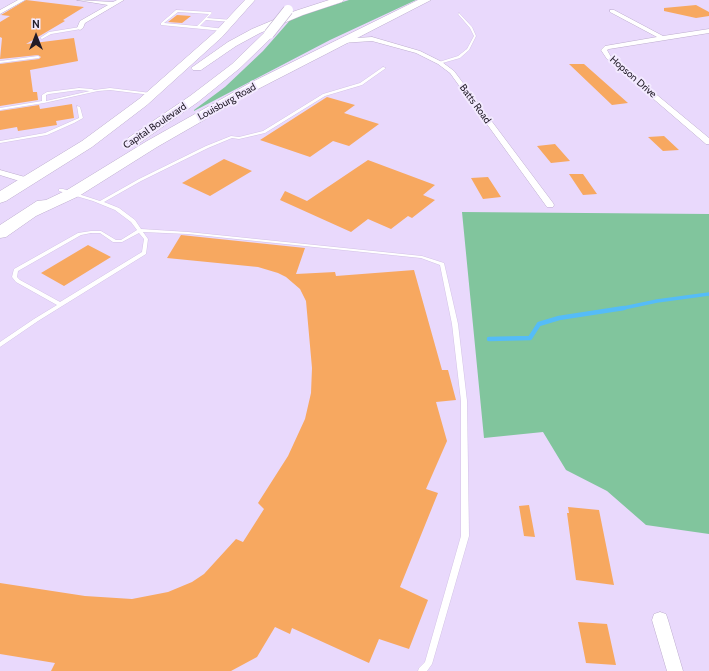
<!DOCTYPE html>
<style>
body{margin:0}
#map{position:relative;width:709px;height:671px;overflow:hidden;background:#e9d9fc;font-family:Cabin,sans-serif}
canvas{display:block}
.north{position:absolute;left:16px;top:16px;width:40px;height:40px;-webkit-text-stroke:3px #f3eaff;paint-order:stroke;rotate:0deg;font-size:11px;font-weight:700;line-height:16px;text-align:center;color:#221c28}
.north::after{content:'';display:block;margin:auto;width:14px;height:18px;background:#221c28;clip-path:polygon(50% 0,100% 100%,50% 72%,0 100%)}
</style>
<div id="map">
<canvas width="709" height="671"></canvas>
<div class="north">N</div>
</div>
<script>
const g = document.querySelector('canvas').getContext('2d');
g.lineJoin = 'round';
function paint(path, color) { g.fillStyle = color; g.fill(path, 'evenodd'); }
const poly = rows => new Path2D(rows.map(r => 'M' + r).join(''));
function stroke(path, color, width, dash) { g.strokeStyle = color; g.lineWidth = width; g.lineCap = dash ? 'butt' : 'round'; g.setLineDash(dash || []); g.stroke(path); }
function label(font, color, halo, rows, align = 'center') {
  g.font = font + ' Cabin,sans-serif'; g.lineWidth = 4; g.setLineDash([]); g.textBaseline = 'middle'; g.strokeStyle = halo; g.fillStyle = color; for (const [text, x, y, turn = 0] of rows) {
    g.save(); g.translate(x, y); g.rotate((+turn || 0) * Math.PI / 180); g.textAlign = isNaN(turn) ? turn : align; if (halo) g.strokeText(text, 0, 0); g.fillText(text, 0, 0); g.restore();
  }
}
const green = poly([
 [349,0,416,0,330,40,194,111,194,110,225,87,263,51,292,18],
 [462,212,709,214,709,534,646,525,607,491,566,470,543,432,484,438]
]);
const streamFar1 = poly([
 [619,309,657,301,709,294]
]);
const stream = poly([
 [489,339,530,338,539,324,559,318,624,308]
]);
const building = poly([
 [26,0,84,7,63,20,65,21,26,44,74,38,78,61,30,70,33,92,37,92,38,100,0,106,0,64,39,59,41,57,38,55,0,59,2,38,0,37,0,22,10,16,1,15],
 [696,5,709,12,709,16,696,18,664,11,664,8],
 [177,15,191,16,182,23,168,22],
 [569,64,584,64,628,103,612,105],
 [327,97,355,105,344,113,379,124,349,146,333,141,310,157,260,140],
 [72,104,74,118,56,121,57,125,18,131,17,127,0,130,0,111,39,105,40,109],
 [664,136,679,150,663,151,648,137],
 [555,144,570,161,551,163,537,146],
 [224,159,252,171,210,196,182,183],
 [368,160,435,185,423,195,435,200,412,218,408,216,391,229,368,219,351,232,280,200,285,191,307,201],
 [569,174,583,174,597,194,583,195],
 [488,177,501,197,483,199,471,178],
 [181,235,305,248,296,274,335,272,336,276,414,270,442,370,448,370,456,400,436,402,447,441,426,489,438,493,400,587,428,600,409,649,379,639,369,663,292,628,290,634,275,627,257,657,231,671,51,671,55,663,0,654,0,583,85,596,132,599,168,592,192,582,204,574,236,539,243,542,264,509,258,503,288,456,305,419,311,393,312,368,306,301,300,289,286,277,278,273,258,267,167,258],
 [88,245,111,257,64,286,41,273],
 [529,505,535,537,524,536,519,506],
 [568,507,599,510,614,585,576,580,567,513,569,513],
 [578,622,607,624,616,665,586,663]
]);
const lane = poly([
 [176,10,211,12,212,13,207,18,232,20,233,21,232,22,206,20,200,26,224,29,224,31,223,31,161,25,161,23,176,10],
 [178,12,209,14,197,26,164,23,178,12],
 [459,13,472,27,476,36,469,50,460,58,439,64,439,62,458,56,467,49,474,36,470,28,458,14,459,13],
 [80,27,81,27,81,29,51,34,42,39,40,38,49,32,80,27],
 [38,56,40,57,39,58,0,63,0,61,38,56],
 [383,67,386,68,362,85,325,96,265,133,239,139,232,138,208,148,141,181,104,202,119,208,135,220,141,229,188,232,422,256,444,263,458,324,467,401,469,536,432,664,427,671,418,671,419,668,425,662,461,536,461,401,452,324,440,265,421,258,188,234,143,232,148,239,146,254,38,321,0,347,0,342,34,319,57,305,16,282,12,277,14,269,78,233,91,231,101,231,116,240,121,240,137,230,131,222,115,210,93,201,59,191,59,189,63,189,100,201,139,179,206,146,231,136,239,137,263,131,323,94,360,83,383,67],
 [91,233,100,233,113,242,122,242,139,233,144,239,142,252,60,302,20,280,17,277,18,271,81,235,91,233],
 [79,88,92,89,94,90,110,88,151,93,153,94,151,95,110,90,98,91,44,103,0,110,0,108,42,101,42,95,47,92,79,88],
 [79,90,90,91,46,101,46,95,49,94,79,90],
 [77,106,80,107,83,118,74,123,47,135,0,143,0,141,45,133,72,121,79,118,77,106]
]);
const street = poly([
 [18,0,25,0,0,14,0,10,18,0],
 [77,0,113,2,117,0,124,0,85,23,83,28,80,30,77,28,80,21,108,5,77,0],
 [610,10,614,10,663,36,709,29,709,33,609,49,607,50,611,57,709,138,709,144,706,144,607,59,601,50,605,46,657,37,610,12,610,10],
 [372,37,420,51,442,62,454,71,553,203,554,205,553,207,547,207,450,73,438,64,416,53,372,41,341,43,338,41,341,39,372,37],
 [0,170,32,179,33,181,29,184,0,175,0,170],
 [660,612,666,614,668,620,683,671,667,671,652,620,654,614,660,612]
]);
const highway = poly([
 [245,0,255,0,222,37,147,105,92,147,6,201,0,203,0,191,82,141,139,99,214,33,245,0],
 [329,0,344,0,342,2,303,15,260,33,236,46,201,70,193,70,191,68,228,42,252,29,295,11,329,0],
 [418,0,431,0,258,89,157,147,79,196,36,216,6,237,0,238,0,225,37,201,46,200,67,190,147,141,250,83,418,0],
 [269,31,274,34,273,36,240,68,198,102,138,144,133,145,128,144,126,141,128,138,190,96,232,64,265,32,269,31]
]);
const highwayBridge = poly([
 [269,34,288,10]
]);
const farStreetnames = [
 ["Hopson Drive",633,77,41],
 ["Louisburg Road",227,102,-29],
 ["Batts Road",475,104,54],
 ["Capital Boulevard",155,126,-34]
];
paint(green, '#81c59d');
stroke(streamFar1, '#55bcf8', 3.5);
stroke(stream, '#55bcf8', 4.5);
paint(building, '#f7a860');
stroke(lane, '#bdadce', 0.5);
stroke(street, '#bdadce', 1);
stroke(highway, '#bdadce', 1);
paint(lane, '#fff');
paint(street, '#fff');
paint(highway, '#fff');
stroke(highwayBridge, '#bdadce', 11, []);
stroke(highwayBridge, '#fff', 10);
label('10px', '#221c28', '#f3eaff', farStreetnames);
</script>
